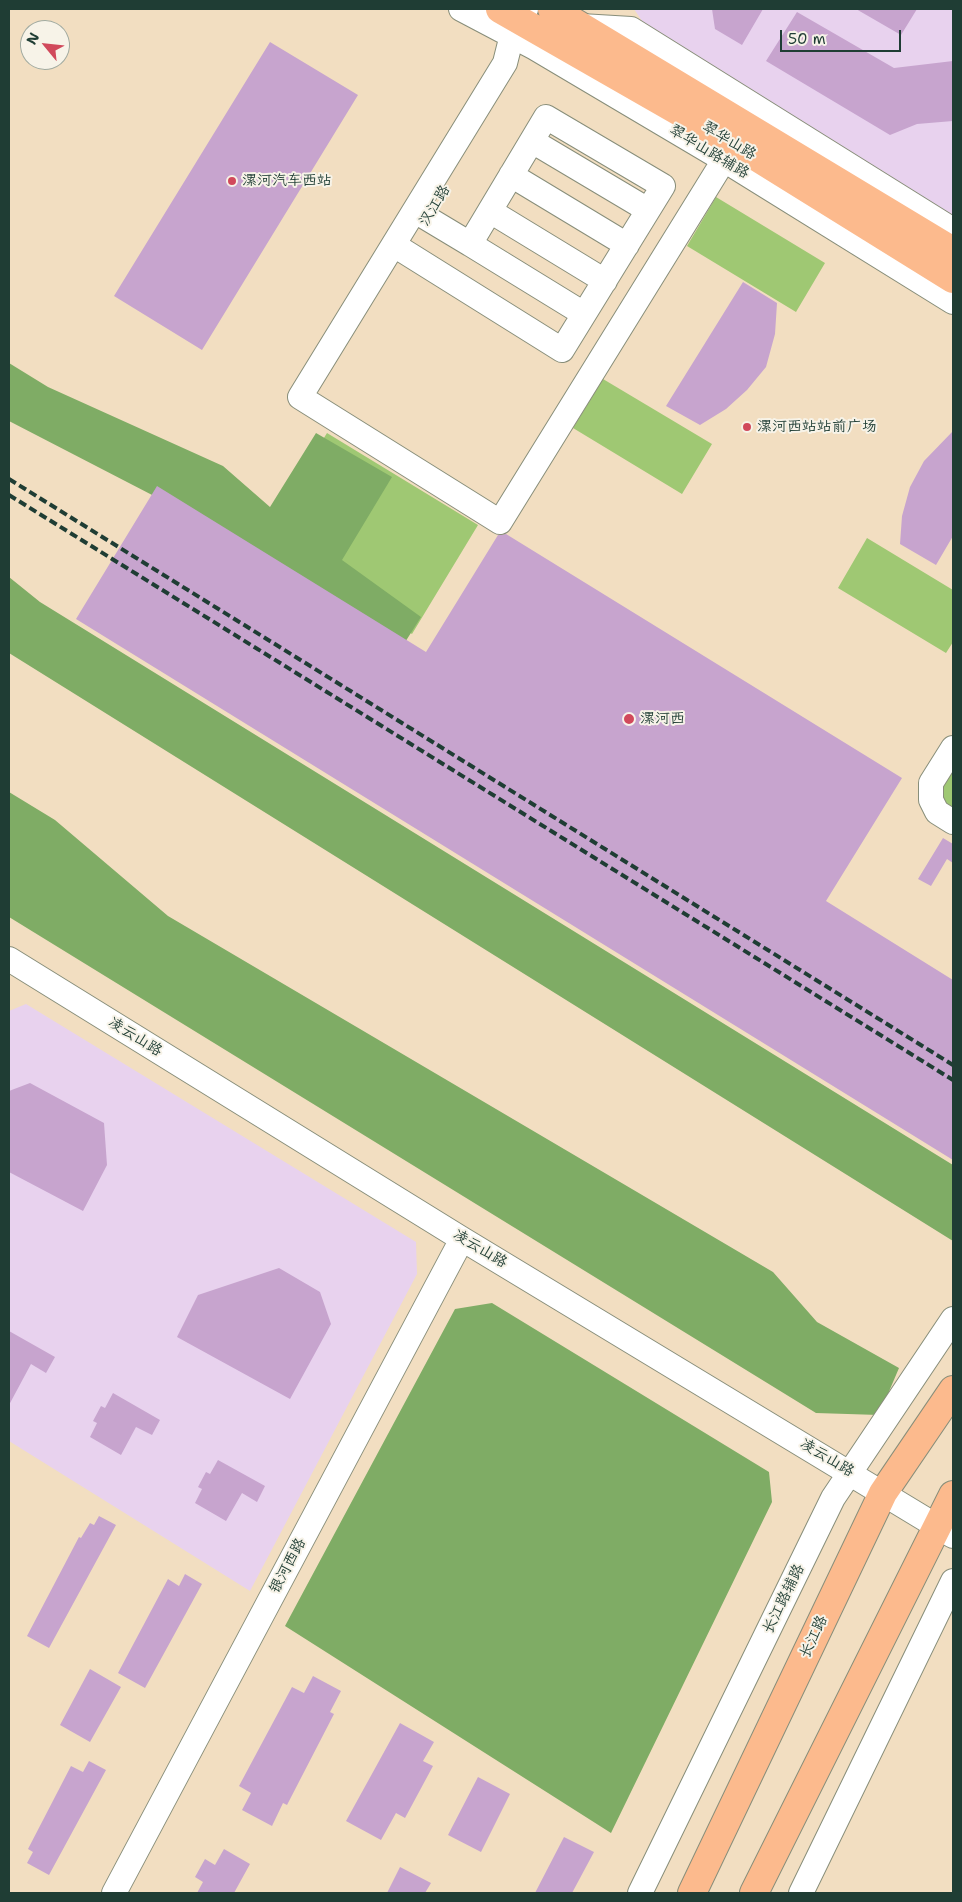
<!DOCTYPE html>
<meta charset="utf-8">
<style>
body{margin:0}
#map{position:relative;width:962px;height:1902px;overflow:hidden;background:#f2dec1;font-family:"Shantell Sans",sans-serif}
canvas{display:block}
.frame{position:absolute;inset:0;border:10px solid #1f3d34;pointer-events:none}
.north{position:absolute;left:20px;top:20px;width:50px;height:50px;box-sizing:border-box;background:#f7f3e8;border:1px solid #a1aaa0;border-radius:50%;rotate:298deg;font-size:14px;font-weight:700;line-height:20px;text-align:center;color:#1f3d34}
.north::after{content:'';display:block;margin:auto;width:18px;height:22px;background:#d1495b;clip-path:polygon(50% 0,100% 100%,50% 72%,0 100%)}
.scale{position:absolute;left:780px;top:30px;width:121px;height:22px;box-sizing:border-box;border:2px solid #1f3d34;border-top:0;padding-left:6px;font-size:15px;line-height:18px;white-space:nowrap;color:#1f3d34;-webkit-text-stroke:4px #f7f3e8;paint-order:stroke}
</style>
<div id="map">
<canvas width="962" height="1902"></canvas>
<div class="frame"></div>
<div class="north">N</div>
<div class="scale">50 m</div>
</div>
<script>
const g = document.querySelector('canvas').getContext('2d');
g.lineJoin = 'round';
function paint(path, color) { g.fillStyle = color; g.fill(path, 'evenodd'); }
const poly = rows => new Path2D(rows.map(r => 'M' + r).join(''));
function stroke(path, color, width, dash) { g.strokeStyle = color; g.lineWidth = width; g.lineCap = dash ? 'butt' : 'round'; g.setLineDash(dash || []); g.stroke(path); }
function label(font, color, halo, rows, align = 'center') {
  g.font = font + ' "Shantell Sans","LXGW WenKai TC",sans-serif'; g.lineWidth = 4; g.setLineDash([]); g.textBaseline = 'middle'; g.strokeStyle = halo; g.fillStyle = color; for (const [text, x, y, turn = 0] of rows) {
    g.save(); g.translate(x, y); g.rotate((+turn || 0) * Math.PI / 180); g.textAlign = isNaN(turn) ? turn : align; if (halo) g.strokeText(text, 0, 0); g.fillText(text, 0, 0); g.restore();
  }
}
const built = poly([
 [634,9,953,9,953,218,646,27],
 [26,1004,416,1242,417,1274,250,1591,9,1441,9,1011]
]);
const green = poly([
 [716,197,825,263,796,312,687,246],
 [603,379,712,444,682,494,573,428],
 [327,433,478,525,412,634,260,541],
 [867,538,953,590,953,642,946,653,838,588],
 [953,759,953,814,936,800]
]);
const forest = poly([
 [9,363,48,387,223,466,270,507,316,433,392,477,342,560,421,617,402,647,214,527,9,421],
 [9,577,40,602,953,1165,953,1241,9,653],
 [9,792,55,820,168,916,773,1272,817,1322,899,1368,879,1415,816,1413,9,917],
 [492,1303,769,1472,772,1502,611,1833,285,1626,455,1309]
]);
const building = poly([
 [712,9,763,9,742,45,715,29],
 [856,9,917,9,901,35],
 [797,12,894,68,953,61,953,121,917,124,890,135,766,61],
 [270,42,358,95,202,350,114,296],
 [743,282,777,303,775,334,766,367,747,390,726,409,700,425,666,406],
 [953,431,953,536,936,565,900,544,902,516,910,487,924,461],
 [157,486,426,652,498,535,506,534,902,778,826,901,953,980,953,1160,76,619],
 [943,838,953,844,953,863,947,859,931,886,918,879],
 [30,1083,104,1123,107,1165,83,1211,9,1172,9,1091],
 [279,1268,320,1292,331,1324,290,1399,177,1337,198,1295],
 [9,1331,55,1357,46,1373,31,1364,9,1405],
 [113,1393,160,1420,152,1435,136,1427,121,1455,90,1437,97,1423,93,1421,101,1406,105,1408],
 [218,1460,265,1486,257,1502,242,1493,226,1521,195,1503,202,1489,198,1487,206,1472,210,1474],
 [99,1516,116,1525,49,1648,27,1636,79,1537,81,1538,90,1523,94,1525],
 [185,1574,202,1584,145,1688,118,1673,168,1579,179,1586],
 [90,1669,121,1687,90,1742,60,1725],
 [313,1676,341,1691,330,1712,334,1714,287,1805,283,1803,272,1826,242,1810,251,1793,239,1786,292,1687,304,1693],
 [400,1723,434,1742,423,1761,433,1766,405,1818,396,1813,381,1840,346,1821],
 [89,1761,106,1770,49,1875,27,1863,33,1852,28,1849,71,1766,83,1772],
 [478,1777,510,1794,481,1852,448,1835],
 [564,1837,594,1852,572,1893,535,1893],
 [224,1849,250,1864,234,1893,197,1893,203,1882,195,1877,205,1859,215,1865],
 [400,1867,431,1883,425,1893,387,1893]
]);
const minor = poly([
 [461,9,535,48,724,160,953,302],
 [526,9,512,35,505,63,300,397,500,522,724,160],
 [581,26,631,29,953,230],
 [532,141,648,210],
 [511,175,627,245],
 [490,211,605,281],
 [470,244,584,314],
 [394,245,562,350,663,186,546,117,470,244,415,211],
 [953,748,931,783,931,800,937,812,953,822],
 [9,959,462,1239,953,1536],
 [114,1893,462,1239],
 [640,1893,833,1498,953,1319],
 [801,1893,953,1581]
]);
const major = poly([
 [500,9,734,143,953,279],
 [552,9,953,251],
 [692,1893,883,1493,953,1390],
 [754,1893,953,1495]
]);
const rail = poly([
 [9,479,953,1065],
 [9,495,953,1080]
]);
const markers = [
 [232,181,5,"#d1495b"],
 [747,427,5,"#d1495b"],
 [629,719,6,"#d1495b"]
];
const streetNames = [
 ["翠华山路",729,141,31],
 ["翠华山路辅路",709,152,31],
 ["汉江路",435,206,-59],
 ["凌云山路",135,1037,32],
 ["凌云山路",480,1249,31],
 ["凌云山路",827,1458,31],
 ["银河西路",288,1566,-62],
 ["长江路辅路",784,1599,-64],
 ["长江路",814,1637,-65]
];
const poiNames = [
 ["漯河汽车西站",242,181],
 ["漯河西站站前广场",757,427],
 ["漯河西",640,719]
];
paint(built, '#e8d2ee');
paint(green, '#9fc873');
paint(forest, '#7fac65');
paint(building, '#c7a4ce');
stroke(minor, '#888e7a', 26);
stroke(major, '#888e7a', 30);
stroke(minor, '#fff', 24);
stroke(major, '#fcba8d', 28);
stroke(rail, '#1f3d34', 4, [8, 4]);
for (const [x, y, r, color] of markers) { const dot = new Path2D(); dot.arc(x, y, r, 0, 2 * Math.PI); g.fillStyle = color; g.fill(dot); stroke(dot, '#f7f3e8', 2); }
label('15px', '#1f3d34', '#f7f3e8', streetNames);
label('15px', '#1f3d34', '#f7f3e8', poiNames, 'left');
</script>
